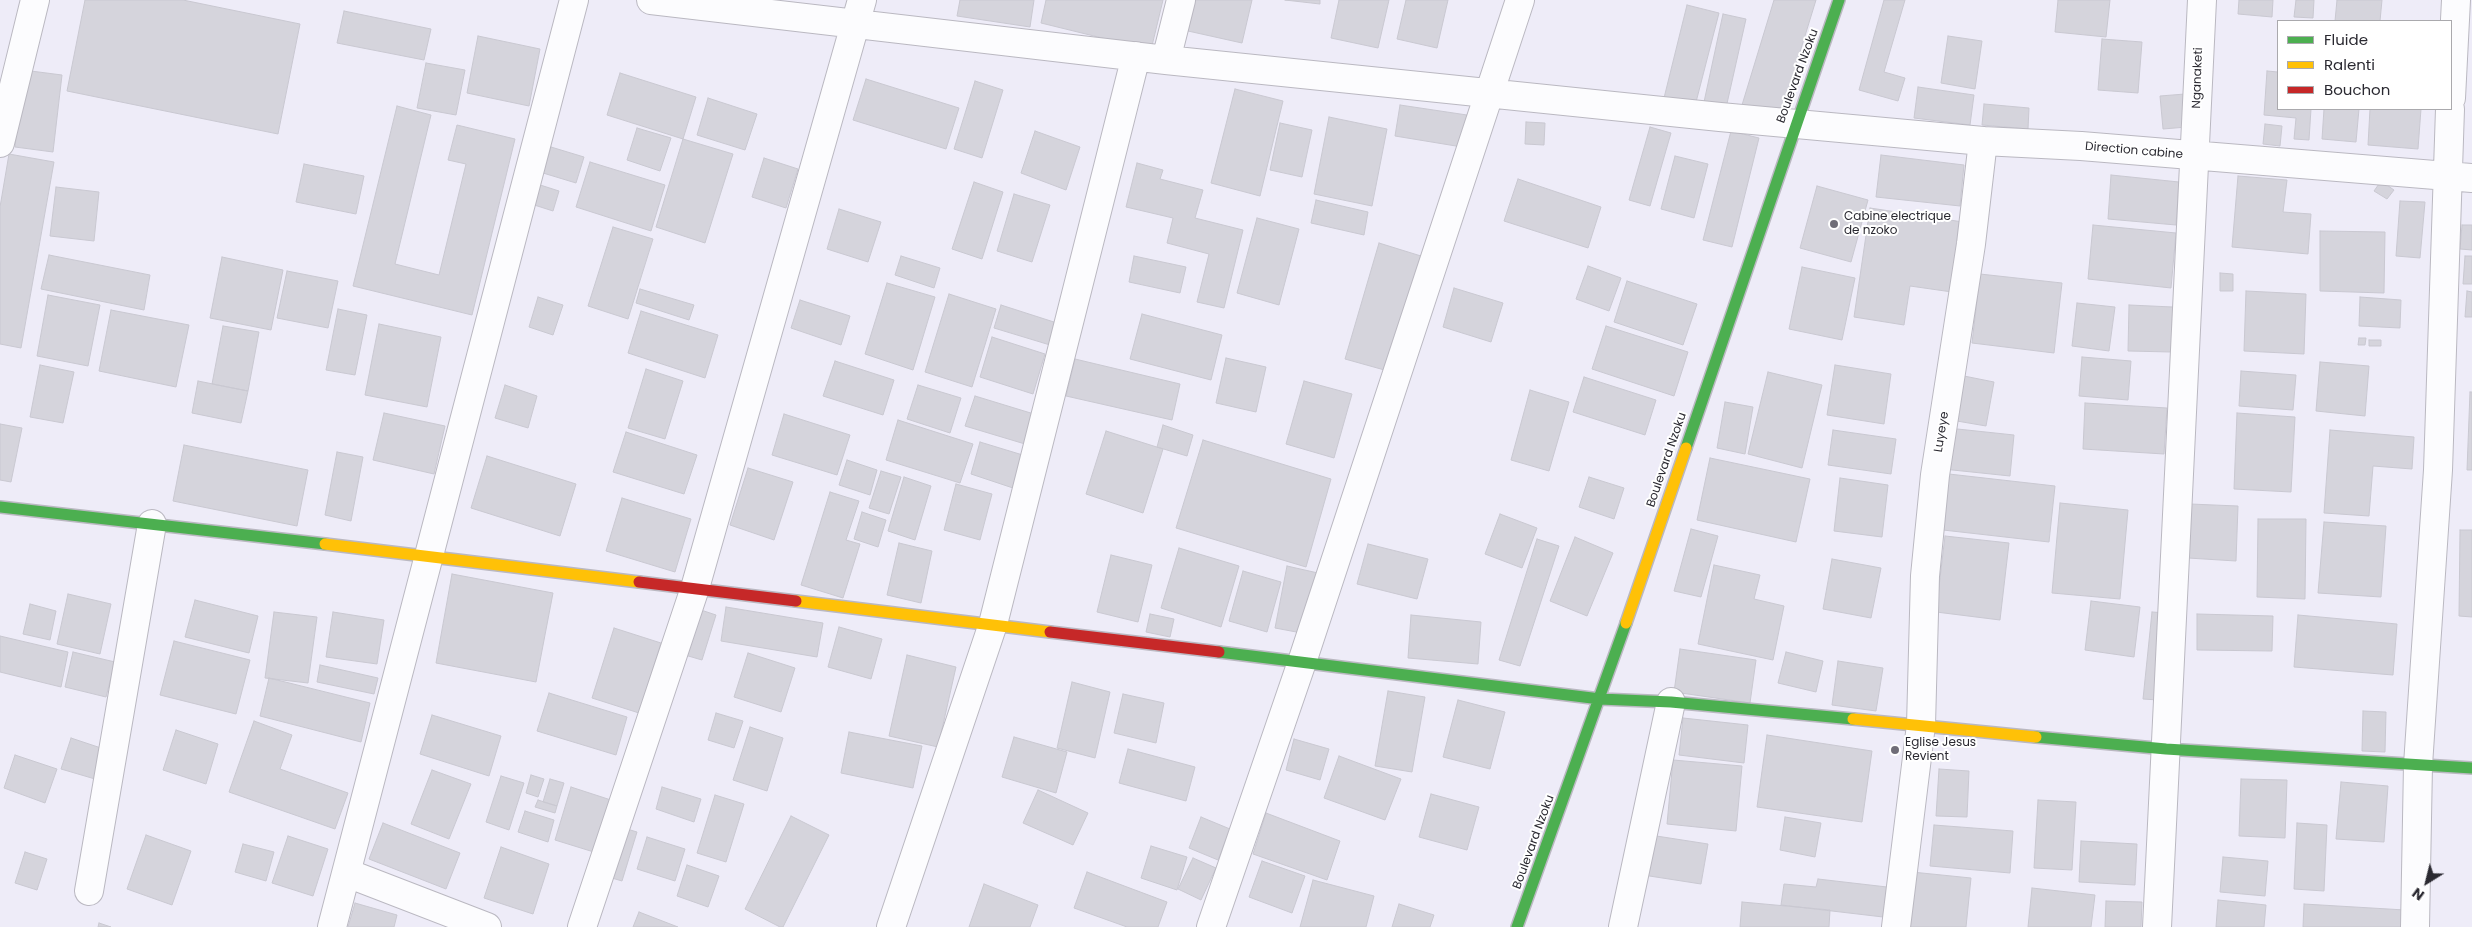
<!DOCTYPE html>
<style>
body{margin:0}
#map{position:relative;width:2472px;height:927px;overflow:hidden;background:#eeecf8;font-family:Poppins,sans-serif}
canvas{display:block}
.legend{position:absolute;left:2277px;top:20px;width:175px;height:90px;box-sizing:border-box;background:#fff;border:1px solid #aaa9ad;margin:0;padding:6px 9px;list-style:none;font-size:15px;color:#2a2931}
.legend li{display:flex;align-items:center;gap:10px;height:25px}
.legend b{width:25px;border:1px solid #aaa9ad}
.north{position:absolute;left:2402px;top:857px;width:50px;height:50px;-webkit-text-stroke:4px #fff;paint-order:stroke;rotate:216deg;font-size:14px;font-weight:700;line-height:20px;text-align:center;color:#2a2931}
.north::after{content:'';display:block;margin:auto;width:18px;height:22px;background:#2a2931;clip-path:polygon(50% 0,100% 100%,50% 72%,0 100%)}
</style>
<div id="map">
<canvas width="2472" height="927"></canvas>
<ul class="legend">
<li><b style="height:6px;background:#4caf50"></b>Fluide</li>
<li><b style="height:6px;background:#ffc107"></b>Ralenti</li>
<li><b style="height:6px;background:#c62828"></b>Bouchon</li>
</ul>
<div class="north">N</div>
</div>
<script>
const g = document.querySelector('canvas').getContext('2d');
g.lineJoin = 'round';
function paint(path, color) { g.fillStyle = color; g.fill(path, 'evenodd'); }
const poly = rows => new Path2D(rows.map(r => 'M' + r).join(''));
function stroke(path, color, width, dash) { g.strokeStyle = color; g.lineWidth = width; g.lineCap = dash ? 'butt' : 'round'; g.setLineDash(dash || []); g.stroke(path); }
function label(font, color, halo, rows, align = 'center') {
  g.font = font + ' Poppins,sans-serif'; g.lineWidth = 4; g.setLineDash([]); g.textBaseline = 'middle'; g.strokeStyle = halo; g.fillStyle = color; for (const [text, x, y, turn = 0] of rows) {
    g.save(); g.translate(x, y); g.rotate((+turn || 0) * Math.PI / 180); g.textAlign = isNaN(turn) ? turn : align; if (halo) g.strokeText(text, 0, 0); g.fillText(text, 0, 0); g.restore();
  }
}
const building = poly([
 [85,0,183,0,300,24,278,134,67,91,85,0],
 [960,0,1034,0,1030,27,957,16,960,0],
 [1046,0,1163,0,1151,50,1041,23,1046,0],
 [1195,0,1252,0,1242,43,1188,31,1195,0],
 [1285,0,1320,0,1320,4,1285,0],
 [1339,0,1389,0,1378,48,1331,38,1339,0],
 [1406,0,1448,0,1437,48,1397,39,1406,0],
 [1774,0,1816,0,1780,117,1742,105,1774,0],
 [1884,0,1905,0,1884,72,1905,78,1898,101,1859,90,1884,0],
 [2058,0,2110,0,2106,37,2055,32,2058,0],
 [2239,0,2273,0,2272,17,2238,14,2239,0],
 [2296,0,2314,0,2313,18,2294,17,2296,0],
 [2337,0,2382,0,2380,21,2335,21,2337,0],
 [1687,5,1719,13,1695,106,1664,98,1687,5],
 [344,11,431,29,424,60,337,43,344,11],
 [1723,14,1746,19,1726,108,1704,102,1723,14],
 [478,36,540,49,529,106,467,93,478,36],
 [1948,36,1982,41,1975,89,1941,83,1948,36],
 [2102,39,2142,42,2138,93,2098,90,2102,39],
 [426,63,465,70,456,115,417,108,426,63],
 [23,70,62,75,53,152,15,147,23,70],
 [2267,71,2278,72,2278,109,2311,109,2309,140,2294,139,2296,118,2264,115,2267,71],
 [620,73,696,97,683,139,607,115,620,73],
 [866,79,959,108,946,149,853,120,866,79],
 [975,81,1003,90,982,158,954,149,975,81],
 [1918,87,1974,95,1970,125,1914,118,1918,87],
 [1235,89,1283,101,1260,196,1211,183,1235,89],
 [2185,94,2187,127,2163,129,2160,96,2185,94],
 [708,98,757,114,745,150,697,135,708,98],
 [1984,104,2029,108,2028,129,1982,125,1984,104],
 [1400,105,1467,115,1462,147,1395,136,1400,105],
 [397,106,431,115,395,264,439,275,466,164,448,160,457,125,515,139,472,315,353,286,397,106],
 [2324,109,2359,109,2356,142,2322,139,2324,109],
 [2370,109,2421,109,2418,149,2368,145,2370,109],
 [1329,117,1387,129,1372,206,1314,194,1329,117],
 [1526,122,1545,123,1544,145,1525,144,1526,122],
 [1280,123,1312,130,1302,177,1270,170,1280,123],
 [2265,124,2282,126,2280,146,2263,144,2265,124],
 [1650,127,1671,133,1650,206,1629,200,1650,127],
 [637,128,671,138,660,171,627,160,637,128],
 [1035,131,1080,147,1066,190,1021,173,1035,131],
 [1731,131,1759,138,1732,247,1703,240,1731,131],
 [683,139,733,154,705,243,656,227,683,139],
 [551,147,584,157,576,183,543,173,551,147],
 [9,154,54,162,21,348,0,344,0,207,9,154],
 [1881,155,1964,165,1960,206,1876,197,1881,155],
 [1675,156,1708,164,1694,218,1661,209,1675,156],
 [764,158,798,169,786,208,752,197,764,158],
 [590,162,665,185,651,231,576,207,590,162],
 [1137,163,1163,170,1160,179,1203,190,1195,218,1243,230,1224,308,1197,302,1209,254,1167,243,1173,218,1126,207,1137,163],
 [304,164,364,176,356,214,296,202,304,164],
 [2111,175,2179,182,2176,225,2108,219,2111,175],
 [2238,176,2287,180,2283,212,2311,214,2308,254,2232,247,2238,176],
 [1518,179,1601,207,1588,248,1504,221,1518,179],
 [2381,181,2394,190,2387,199,2374,191,2381,181],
 [974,182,1003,192,982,259,952,249,974,182],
 [534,183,559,191,553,211,528,203,534,183],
 [1817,186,1868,200,1851,262,1800,248,1817,186],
 [56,187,99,192,94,241,50,236,56,187],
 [1014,194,1050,205,1032,262,997,251,1014,194],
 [1316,200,1368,212,1364,235,1311,223,1316,200],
 [2400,201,2425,202,2420,258,2396,256,2400,201],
 [1870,208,1963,222,1952,292,1910,286,1904,325,1854,317,1870,208],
 [839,209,881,222,868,262,827,249,839,209],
 [1257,218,1299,229,1279,305,1237,293,1257,218],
 [2093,225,2176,233,2171,288,2088,279,2093,225],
 [2462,225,2472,225,2472,250,2460,249,2462,225],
 [613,227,653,239,628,319,588,306,613,227],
 [2320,231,2385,232,2384,293,2320,291,2320,231],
 [1379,243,1421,256,1388,371,1345,359,1379,243],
 [49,255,150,275,144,310,41,289,49,255],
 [901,256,940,268,934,288,895,275,901,256],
 [1134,256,1186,267,1180,293,1129,282,1134,256],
 [2465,256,2472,256,2472,284,2463,284,2465,256],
 [222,257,283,270,271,330,210,318,222,257],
 [1588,266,1621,278,1609,311,1576,299,1588,266],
 [1802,267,1855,278,1842,340,1789,329,1802,267],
 [287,271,338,281,328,328,277,318,287,271],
 [2220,273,2233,274,2233,291,2220,291,2220,273],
 [1980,274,2062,283,2054,353,1972,343,1980,274],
 [1627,281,1697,304,1683,345,1614,322,1627,281],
 [887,283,935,297,913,370,865,354,887,283],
 [1454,288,1503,303,1491,342,1443,327,1454,288],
 [640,289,694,305,689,320,636,303,640,289],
 [2246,291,2306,294,2304,354,2244,351,2246,291],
 [2467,291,2472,292,2472,317,2465,317,2467,291],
 [949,294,996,309,972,387,925,372,949,294],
 [48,295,100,305,88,366,37,356,48,295],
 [538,297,563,305,553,335,529,327,538,297],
 [2360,297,2401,300,2400,328,2359,326,2360,297],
 [800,300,850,316,841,345,791,328,800,300],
 [2077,303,2115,307,2109,351,2072,346,2077,303],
 [1001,305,1057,323,1050,345,994,328,1001,305],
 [2129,305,2173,307,2171,352,2128,351,2129,305],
 [338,309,367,315,355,375,326,370,338,309],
 [111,310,189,325,176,387,99,371,111,310],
 [641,311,718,335,705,378,628,353,641,311],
 [1142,314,1222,335,1211,380,1130,359,1142,314],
 [379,324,441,337,427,407,365,395,379,324],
 [223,326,259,332,248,391,212,384,223,326],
 [1606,326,1688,352,1674,396,1592,369,1606,326],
 [992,337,1045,354,1033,394,980,377,992,337],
 [2359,338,2366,338,2365,345,2358,345,2359,338],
 [2369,340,2381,340,2381,346,2369,346,2369,340],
 [2082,357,2131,361,2128,400,2079,396,2082,357],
 [1226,358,1266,367,1256,412,1216,403,1226,358],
 [1075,359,1180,384,1172,420,1066,396,1075,359],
 [835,361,894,380,883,415,823,396,835,361],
 [2320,362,2369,366,2365,416,2316,411,2320,362],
 [40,365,74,372,63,423,30,417,40,365],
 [1835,365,1891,374,1884,424,1827,415,1835,365],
 [646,369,683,381,665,439,628,428,646,369],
 [2241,371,2296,375,2293,410,2239,406,2241,371],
 [1768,372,1822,385,1802,468,1748,454,1768,372],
 [1959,375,1994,382,1986,426,1951,420,1959,375],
 [1584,377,1656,400,1645,435,1573,412,1584,377],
 [198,381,248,391,241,423,192,413,198,381],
 [1304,381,1352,394,1334,458,1286,444,1304,381],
 [505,385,537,396,528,428,495,418,505,385],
 [918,385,961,398,950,433,907,419,918,385],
 [1530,390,1569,402,1549,471,1511,460,1530,390],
 [2470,392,2472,392,2472,470,2467,470,2470,392],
 [975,396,1034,414,1025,444,965,426,975,396],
 [1725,402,1753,407,1745,454,1717,448,1725,402],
 [2085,403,2167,408,2164,454,2083,449,2085,403],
 [384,413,445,426,434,474,373,460,384,413],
 [2237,413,2295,417,2291,492,2234,489,2237,413],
 [784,414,850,435,837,475,772,455,784,414],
 [898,420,973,444,960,483,886,460,898,420],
 [0,424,22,428,11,482,0,480,0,424],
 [1163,425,1193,435,1187,456,1157,447,1163,425],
 [1948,428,2014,435,2010,476,1943,469,1948,428],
 [1833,430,1896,439,1891,474,1828,465,1833,430],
 [2330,430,2414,437,2412,469,2373,466,2369,516,2324,513,2330,430],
 [1106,431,1163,449,1143,513,1086,494,1106,431],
 [626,432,697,455,684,494,613,472,626,432],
 [1203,440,1331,479,1306,567,1176,528,1203,440],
 [980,442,1026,456,1016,489,971,474,980,442],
 [184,445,308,470,297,526,173,501,184,445],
 [337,452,363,457,351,521,325,515,337,452],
 [487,456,576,484,560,536,471,508,487,456],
 [1710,458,1810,479,1796,542,1697,520,1710,458],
 [847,460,877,470,870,495,839,485,847,460],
 [748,468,793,482,774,540,730,525,748,468],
 [881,471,901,477,889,514,869,508,881,471],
 [1949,474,2055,486,2049,542,1943,530,1949,474],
 [904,477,931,486,915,540,888,531,904,477],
 [1589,477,1624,488,1614,519,1579,507,1589,477],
 [1840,478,1888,485,1882,537,1834,531,1840,478],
 [956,484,992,494,980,540,944,530,956,484],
 [830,492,859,501,846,540,860,544,843,598,801,585,830,492],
 [622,498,691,519,675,572,606,551,622,498],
 [2060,503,2128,510,2120,599,2052,593,2060,503],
 [2190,504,2238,506,2236,561,2188,558,2190,504],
 [862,512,886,520,878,547,854,539,862,512],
 [1500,514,1537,528,1522,568,1485,554,1500,514],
 [2258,519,2306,519,2305,599,2257,597,2258,519],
 [2324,522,2386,526,2381,597,2318,593,2324,522],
 [1691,529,1718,536,1701,597,1674,591,1691,529],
 [2460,530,2472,530,2472,617,2459,616,2460,530],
 [1945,536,2009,543,2000,620,1936,612,1945,536],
 [1575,537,1613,553,1587,616,1550,601,1575,537],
 [1537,539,1559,546,1520,666,1499,660,1537,539],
 [899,543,932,551,921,603,887,595,899,543],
 [1368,544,1428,559,1417,599,1357,584,1368,544],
 [1179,548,1239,566,1221,627,1161,608,1179,548],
 [1111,555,1152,565,1138,622,1097,612,1111,555],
 [1832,559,1881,568,1871,618,1823,609,1832,559],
 [1714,565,1760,575,1754,599,1784,606,1773,660,1698,644,1714,565],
 [1287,566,1318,573,1307,634,1275,628,1287,566],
 [1243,571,1281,582,1267,632,1229,621,1243,571],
 [452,574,553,593,536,682,436,663,452,574],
 [68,594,111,604,100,654,57,644,68,594],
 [195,600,258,616,249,653,185,637,195,600],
 [2091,601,2140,607,2134,657,2085,650,2091,601],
 [30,604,56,611,50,640,23,634,30,604],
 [692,607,716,615,702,660,678,653,692,607],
 [726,607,823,623,817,657,721,641,726,607],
 [274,612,317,617,308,683,265,678,274,612],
 [333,612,384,620,377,664,326,657,333,612],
 [2152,612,2167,613,2158,700,2143,699,2152,612],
 [1150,614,1174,619,1170,637,1146,632,1150,614],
 [2197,614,2273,616,2272,651,2197,650,2197,614],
 [1411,615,1481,622,1478,664,1408,658,1411,615],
 [2298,615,2397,624,2393,675,2294,667,2298,615],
 [839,627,882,639,871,679,828,667,839,627],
 [614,628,661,643,639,713,592,698,614,628],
 [0,636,68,652,61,687,0,672,0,636],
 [174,641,250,660,236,714,160,695,174,641],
 [1680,649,1756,660,1750,703,1674,692,1680,649],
 [73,652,115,662,106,697,65,687,73,652],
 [1786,652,1823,661,1816,692,1778,683,1786,652],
 [748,653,795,668,781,712,734,697,748,653],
 [907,655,956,667,938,747,889,736,907,655],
 [1838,661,1883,668,1876,711,1832,705,1838,661],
 [320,665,378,678,374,694,317,682,320,665],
 [269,678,370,703,361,742,260,716,269,678],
 [1072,682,1110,692,1095,758,1057,748,1072,682],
 [1388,691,1425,697,1412,772,1375,766,1388,691],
 [549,693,627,717,616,755,537,731,549,693],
 [1123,694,1164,703,1156,743,1114,733,1123,694],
 [1458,700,1505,712,1490,769,1443,757,1458,700],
 [2363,711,2386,712,2385,752,2362,751,2363,711],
 [716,713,743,721,734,748,708,740,716,713],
 [432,715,501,736,489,776,420,754,432,715],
 [1683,718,1748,725,1744,763,1679,755,1683,718],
 [254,721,292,735,280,769,348,793,335,829,229,792,254,721],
 [750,727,783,738,767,791,733,780,750,727],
 [176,730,218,744,206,784,163,770,176,730],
 [849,732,922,746,913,788,841,773,849,732],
 [1767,735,1872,751,1862,822,1757,807,1767,735],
 [1014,737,1067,752,1056,793,1002,777,1014,737],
 [71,738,104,749,95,779,61,769,71,738],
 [1294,739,1329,749,1320,780,1286,770,1294,739],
 [1128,749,1195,767,1186,801,1119,783,1128,749],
 [15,755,57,769,45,803,4,788,15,755],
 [1339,756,1401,779,1385,820,1324,798,1339,756],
 [1673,760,1742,766,1736,831,1667,824,1673,760],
 [1939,769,1969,771,1967,817,1936,816,1939,769],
 [432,770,471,784,449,839,411,824,432,770],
 [531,775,544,779,538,797,526,793,531,775],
 [501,776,524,783,509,830,486,822,501,776],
 [550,779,564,783,557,806,543,802,550,779],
 [2241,779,2287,780,2285,838,2239,836,2241,779],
 [2341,782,2388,786,2384,842,2336,839,2341,782],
 [571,787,614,801,597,853,555,840,571,787],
 [662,787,701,799,694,822,656,809,662,787],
 [1038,790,1088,813,1073,845,1023,823,1038,790],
 [1431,794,1479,807,1467,850,1419,837,1431,794],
 [715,795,744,804,726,862,697,853,715,795],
 [538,800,557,806,555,813,535,807,538,800],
 [2038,800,2076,802,2072,870,2034,868,2038,800],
 [525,811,554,820,548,842,518,832,525,811],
 [1266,813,1340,841,1327,880,1253,854,1266,813],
 [791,816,829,835,783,927,780,927,745,909,791,816],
 [1201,817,1230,829,1218,860,1189,848,1201,817],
 [1785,817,1821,823,1815,857,1780,850,1785,817],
 [383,823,460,853,446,889,369,859,383,823],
 [2297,823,2327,825,2324,891,2294,889,2297,823],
 [1934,825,2013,831,2010,873,1930,866,1934,825],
 [627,829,637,832,622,881,612,878,627,829],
 [146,835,191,851,172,905,127,889,146,835],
 [1650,835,1708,844,1701,884,1643,875,1650,835],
 [288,836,328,849,313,896,272,883,288,836],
 [647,837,685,849,675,881,637,869,647,837],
 [2081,841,2137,844,2135,885,2079,882,2081,841],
 [243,844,274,852,266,881,235,872,243,844],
 [1151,846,1187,857,1177,890,1141,878,1151,846],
 [501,847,549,864,533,914,484,898,501,847],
 [25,852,47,859,37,890,15,883,25,852],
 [2223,857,2268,861,2265,896,2220,892,2223,857],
 [1193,858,1216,868,1201,900,1178,889,1193,858],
 [1262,861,1305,876,1292,913,1249,897,1262,861],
 [687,865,719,876,708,907,677,896,687,865],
 [1087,872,1167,902,1158,927,1127,927,1074,908,1087,872],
 [1912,872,1971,878,1966,927,1906,927,1912,872],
 [1818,879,1887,887,1883,917,1781,905,1784,884,1816,887,1818,879],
 [1313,880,1374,896,1366,927,1300,927,1313,880],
 [984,884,1038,905,1030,927,969,927,984,884],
 [2032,888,2095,895,2091,927,2028,927,2032,888],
 [2218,900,2266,905,2264,927,2216,927,2218,900],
 [2106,901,2142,902,2141,927,2105,927,2106,901],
 [1742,902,1830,910,1829,927,1740,927,1742,902],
 [355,903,397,915,394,927,348,927,355,903],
 [1399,904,1434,915,1430,927,1392,927,1399,904],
 [2304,904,2405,910,2404,927,2303,927,2304,904],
 [639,912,678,927,633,927,639,912],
 [99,923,111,927,98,927,99,923]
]);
const street = poly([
 [651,0,1166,60,1720,117,1983,141,2081,146,2472,178],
 [1166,60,1181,0],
 [2451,98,2456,0],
 [0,143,35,0],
 [347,873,487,927],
 [89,891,152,524],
 [332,927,574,0],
 [582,927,695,588,862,0],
 [891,927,993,624,1136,56],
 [1211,927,1302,662,1520,0],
 [1623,927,1671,702],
 [1896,927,1921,725,1925,576,1935,475,1971,244,1983,141],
 [2157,927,2202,0],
 [2415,927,2418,765,2438,470,2450,109]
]);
const fast = poly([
 [1686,448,1839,0],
 [0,507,325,544],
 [1219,652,1600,699,1671,702,1853,719],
 [2036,737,2166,749,2472,768],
 [1517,927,1626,623]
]);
const slow = poly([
 [325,544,639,582],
 [796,601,1050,632],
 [1626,623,1686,448],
 [1853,719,2036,737]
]);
const jam = poly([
 [639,582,796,601],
 [1050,632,1219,652]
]);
const markers = [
 [1834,224,5,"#6f6d77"],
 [1895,750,5,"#6f6d77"]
];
const streetNames = [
 ["Boulevard Nzoku",1798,76,-70],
 ["Nganaketi",2198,78,-88],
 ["Direction cabine",2134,151,5],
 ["Luyeye",1942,432,-81],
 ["Boulevard Nzoku",1667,460,-71],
 ["Boulevard Nzoku",1534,842,-70]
];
const poiNames = [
 ["Cabine electrique",1844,217],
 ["de nzoko",1844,231],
 ["Eglise Jesus",1905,743],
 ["Revient",1905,757]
];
paint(building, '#d5d4dc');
stroke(building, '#c9c8d1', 1);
stroke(street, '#bab8c1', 30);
stroke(fast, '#bab8c1', 14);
stroke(slow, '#bab8c1', 14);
stroke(jam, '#bab8c1', 14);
stroke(street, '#fcfcfe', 28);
stroke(fast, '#4caf50', 11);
stroke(slow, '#ffc107', 11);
stroke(jam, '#c62828', 11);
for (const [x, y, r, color] of markers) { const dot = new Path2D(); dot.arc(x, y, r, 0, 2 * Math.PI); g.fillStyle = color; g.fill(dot); stroke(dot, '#fff', 2); }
label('12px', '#2a2931', '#fff', streetNames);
label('12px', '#2a2931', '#fff', poiNames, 'left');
</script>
